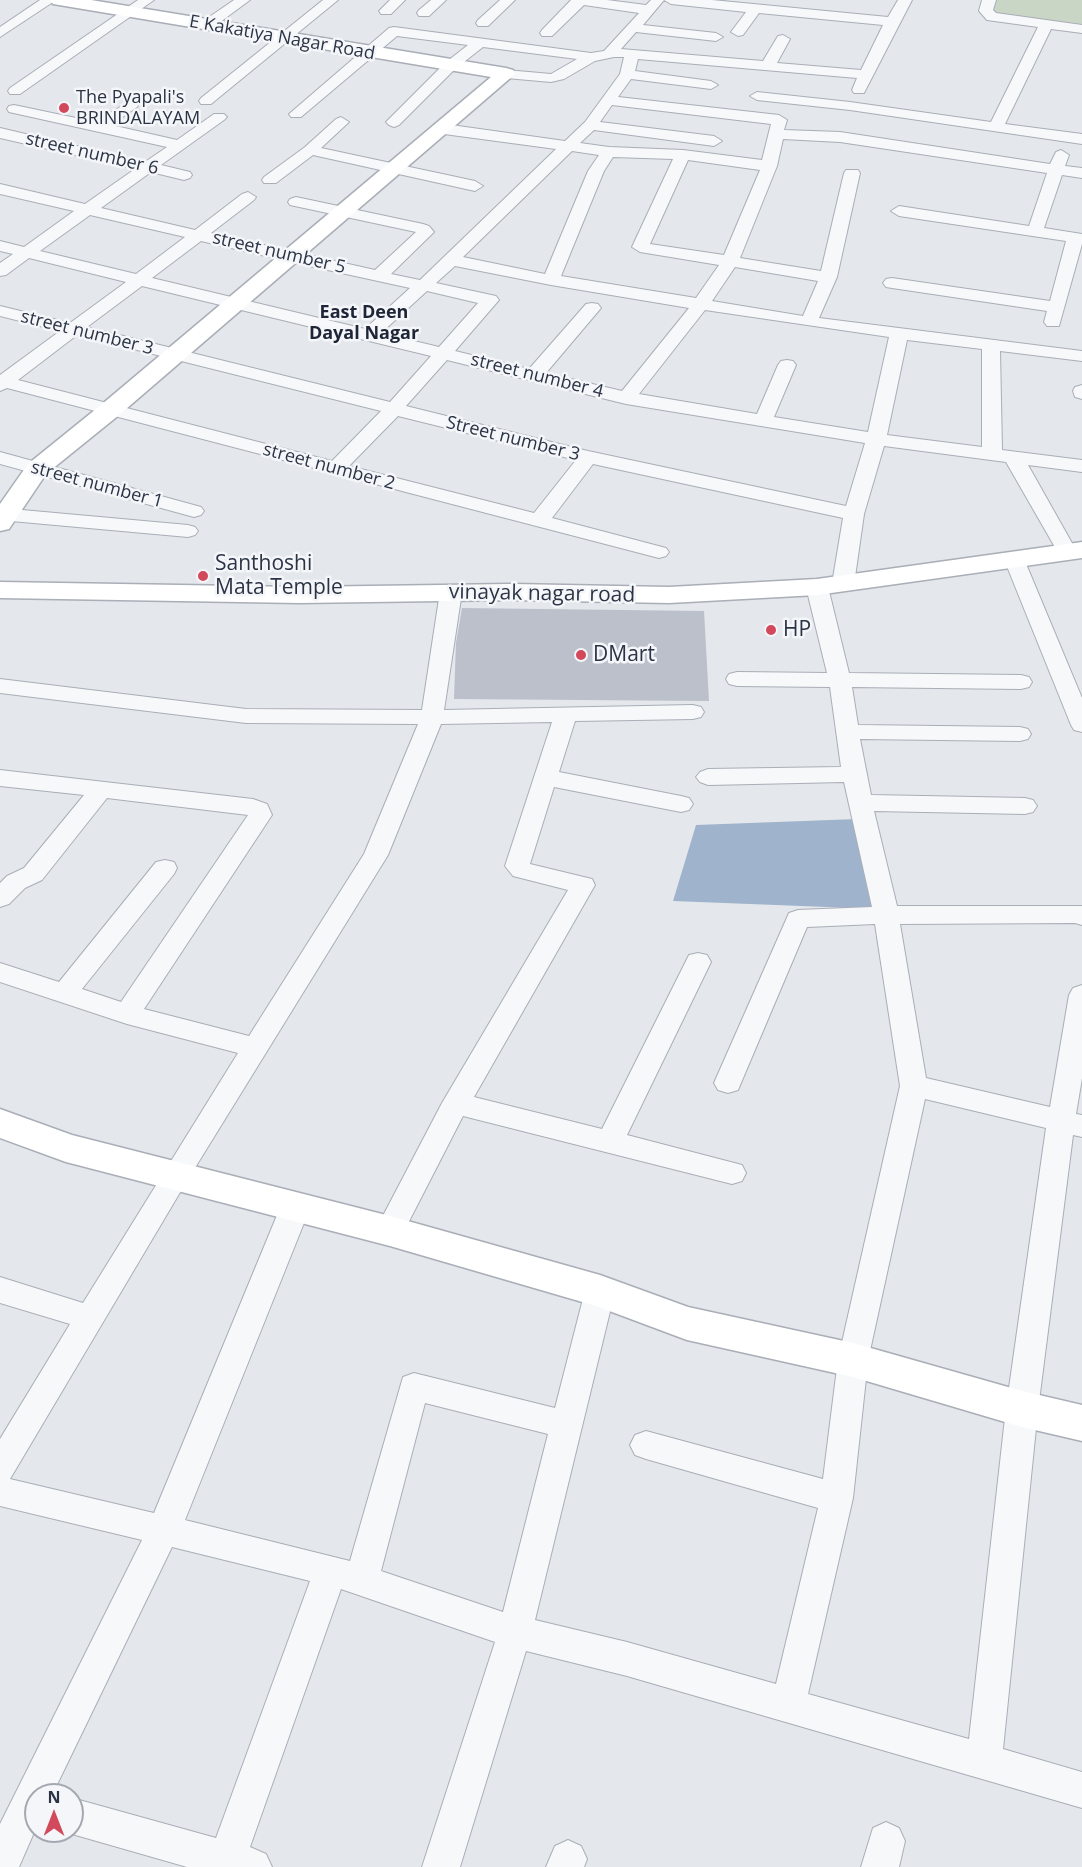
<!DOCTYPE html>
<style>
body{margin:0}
#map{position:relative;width:1082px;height:1867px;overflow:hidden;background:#e4e7ec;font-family:"Open Sans",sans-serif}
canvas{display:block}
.north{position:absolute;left:24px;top:1783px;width:60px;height:60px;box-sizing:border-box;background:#f4f6f9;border:2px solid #a4a8b1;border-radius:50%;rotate:0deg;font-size:16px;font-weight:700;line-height:24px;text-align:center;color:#2b3445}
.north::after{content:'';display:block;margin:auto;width:21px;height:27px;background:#d1495b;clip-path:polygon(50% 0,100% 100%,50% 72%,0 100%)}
</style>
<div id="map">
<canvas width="1082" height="1867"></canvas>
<div class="north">N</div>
</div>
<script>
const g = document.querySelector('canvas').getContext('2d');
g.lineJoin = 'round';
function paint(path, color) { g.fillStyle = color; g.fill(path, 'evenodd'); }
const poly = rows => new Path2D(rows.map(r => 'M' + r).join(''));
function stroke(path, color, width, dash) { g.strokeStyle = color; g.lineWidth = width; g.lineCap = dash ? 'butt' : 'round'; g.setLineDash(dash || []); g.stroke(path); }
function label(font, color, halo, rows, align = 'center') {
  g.font = font + ' "Open Sans",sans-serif'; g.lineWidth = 5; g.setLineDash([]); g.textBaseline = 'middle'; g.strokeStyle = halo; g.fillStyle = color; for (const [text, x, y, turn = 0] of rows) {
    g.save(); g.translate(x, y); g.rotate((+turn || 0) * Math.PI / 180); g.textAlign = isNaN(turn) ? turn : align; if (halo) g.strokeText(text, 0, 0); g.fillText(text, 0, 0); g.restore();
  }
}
const green = poly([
 [989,0,1082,0,1082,29,989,15]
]);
const water = poly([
 [857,819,878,909,673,901,696,825]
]);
const building = poly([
 [462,608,704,611,709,701,454,699,456,643]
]);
const street = poly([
 [40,0,56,0,0,37,0,27,40,0],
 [138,0,154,0,20,94,10,94,8,91,10,88,138,0],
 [234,0,250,0,212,28,202,28,200,25,202,22,234,0],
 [323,0,338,0,211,104,201,104,199,101,201,98,323,0],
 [390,0,405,0,391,14,381,14,379,11,390,0],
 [431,0,446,0,429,16,419,16,417,13,419,10,431,0],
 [500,0,515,0,488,26,478,26,476,23,478,20,500,0],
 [571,0,607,0,646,5,651,0,712,0,888,17,898,0,912,0,864,93,854,93,852,90,857,78,638,59,635,71,711,81,718,85,711,89,631,79,618,97,779,115,787,120,784,130,840,132,1050,164,1056,152,1061,150,1069,155,1065,166,1082,168,1082,178,1062,175,1044,228,1082,234,1082,244,1059,326,1047,326,1044,322,1047,311,892,288,886,287,883,283,886,279,892,278,1050,301,1066,241,899,216,891,211,899,206,1029,226,1047,173,840,142,783,139,777,166,740,258,821,271,844,173,846,170,858,170,860,173,837,277,819,318,1082,351,1082,361,1000,351,1002,450,1082,460,1082,472,1028,465,1077,552,1074,556,1067,558,1060,556,1006,462,884,446,864,514,854,584,850,588,843,590,836,588,832,584,843,518,593,464,552,518,666,548,669,552,666,556,659,558,7,388,0,391,0,375,60,331,0,316,0,306,70,323,126,282,29,258,6,275,0,276,0,263,13,254,0,251,0,241,24,247,74,211,0,194,0,184,85,204,135,169,0,138,0,128,145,162,167,147,9,112,7,109,9,106,14,105,95,122,132,100,139,104,137,107,111,125,177,140,214,114,224,114,227,117,224,120,161,165,190,172,192,175,190,178,184,180,151,172,101,208,195,230,242,194,248,192,256,197,254,200,211,233,375,270,416,232,290,205,288,202,290,199,296,197,423,224,429,226,434,232,391,274,420,280,556,149,444,134,439,132,436,129,439,126,444,124,565,141,585,122,620,74,624,57,614,57,595,61,564,79,551,82,506,78,499,74,506,70,551,74,577,59,483,47,455,69,399,125,394,127,389,125,386,122,445,63,468,45,397,36,301,117,291,117,289,114,389,28,394,27,591,53,604,51,639,13,584,5,552,36,542,36,540,33,542,30,571,0],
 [664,0,671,4,746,12,731,32,738,36,743,35,759,13,883,25,861,70,777,63,790,39,783,35,778,36,763,61,621,49,636,32,716,41,723,37,716,33,643,25,664,0],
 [612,105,771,124,762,160,683,150,609,147,580,143,594,130,714,146,722,141,714,136,600,122,612,105],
 [572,151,599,155,588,171,545,274,463,257,572,151],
 [613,157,673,159,632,247,640,252,719,265,696,298,561,276,604,171,613,157],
 [688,160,760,170,724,255,650,244,688,160],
 [90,215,185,237,136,274,40,251,90,215],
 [201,241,291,262,410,288,365,329,152,278,201,241],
 [455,266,551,285,689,308,622,391,546,373,601,308,598,304,592,303,586,304,529,369,455,351,499,300,496,296,436,283,455,266],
 [735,267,818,281,803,316,712,301,735,267],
 [142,286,431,356,390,402,87,327,142,286],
 [427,291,478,303,439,347,381,333,427,291],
 [705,310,889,337,868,432,774,417,796,365,793,361,787,360,781,361,778,365,757,414,639,394,705,310],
 [77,335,381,411,332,461,18,380,77,335],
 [907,340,982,349,982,447,887,435,907,340],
 [447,360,626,404,865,443,846,506,588,451,406,406,447,360],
 [398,416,576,460,534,513,349,466,398,416],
 [982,0,996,0,993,10,996,13,1082,25,1082,33,1051,29,1005,124,1082,134,1082,144,850,110,757,100,750,96,757,92,850,102,991,122,1038,27,987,20,979,11,982,0],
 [341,117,349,122,321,148,475,181,483,186,475,191,313,155,276,183,264,183,262,180,264,177,305,147,336,119,341,117],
 [1082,385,1082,399,1075,397,1073,391,1075,387,1082,385],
 [0,452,201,507,204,511,201,515,194,517,0,464,0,452],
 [0,508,188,525,195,527,198,531,195,535,188,537,0,520,0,508],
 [1014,553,1021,555,1024,559,1082,698,1082,732,1074,730,1071,725,1004,559,1007,555,1014,553],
 [817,581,824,583,828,587,849,673,1021,675,1029,677,1032,682,1029,687,1021,689,852,687,858,725,1020,727,1028,729,1031,734,1028,739,1020,741,860,739,871,795,1025,798,1033,800,1037,806,1033,812,1025,814,874,811,897,906,1082,906,1082,925,1075,923,900,924,926,1078,1050,1107,1069,995,1073,988,1082,985,1082,1078,1076,1114,1082,1115,1082,1137,1073,1135,1038,1409,1003,1749,1082,1772,1082,1808,627,1676,526,1651,460,1867,422,1867,495,1642,341,1589,250,1847,266,1854,272,1867,187,1867,72,1834,64,1831,72,1831,72,1798,216,1838,310,1581,172,1547,52,1795,36,1795,36,1828,19,1867,0,1867,0,1824,142,1540,0,1506,0,1439,70,1324,0,1303,0,1277,83,1303,238,1053,127,1024,0,982,0,963,59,982,156,862,165,860,174,862,177,868,174,874,82,989,121,1002,248,815,107,798,42,880,25,888,9,904,0,907,0,883,7,876,24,868,84,795,0,786,0,770,253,799,267,804,272,815,144,1009,249,1036,364,854,418,724,246,723,0,693,0,679,246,709,422,710,440,592,444,588,451,586,458,588,462,592,444,710,693,705,701,707,704,712,701,717,693,719,575,721,559,772,681,796,689,798,693,804,689,810,681,812,554,787,530,864,592,879,595,885,474,1097,602,1129,689,955,698,953,707,955,711,962,627,1135,742,1165,746,1173,742,1181,732,1184,463,1116,400,1239,390,1243,380,1239,375,1231,442,1103,568,890,513,876,505,866,552,722,441,724,388,855,185,1184,10,1479,154,1513,280,1208,285,1200,295,1196,305,1200,310,1208,185,1520,350,1561,403,1377,414,1373,555,1408,585,1291,589,1282,600,1278,611,1282,615,1291,535,1620,627,1642,776,1684,818,1508,646,1459,635,1455,630,1445,635,1435,646,1431,823,1479,838,1360,900,1086,875,924,807,927,738,1090,728,1093,718,1090,714,1083,789,913,798,910,872,907,844,782,708,785,700,782,696,777,700,772,708,769,841,767,830,687,737,686,729,684,726,679,729,674,737,672,827,673,806,587,810,583,817,581],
 [925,1099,1046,1128,1006,1409,969,1739,808,1694,853,1498,868,1360,925,1099],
 [425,1403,548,1434,503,1612,381,1571,425,1403],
 [886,1822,899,1828,905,1841,899,1867,861,1867,873,1828,886,1822],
 [568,1840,581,1846,587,1859,584,1867,546,1867,555,1846,568,1840]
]);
const secondary = poly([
 [50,0,91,0,506,68,513,70,515,74,119,415,46,474,9,529,0,531,0,504,28,464,101,405,491,77,53,4,50,0],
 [1082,542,1082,558,817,595,669,603,512,600,299,603,0,598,0,582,299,587,512,584,669,587,817,579,1082,542],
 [0,1109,72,1135,390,1216,600,1275,688,1307,853,1343,1022,1391,1082,1405,1082,1441,1022,1427,853,1377,687,1340,596,1306,390,1246,66,1162,0,1138,0,1109]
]);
const markers = [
 [64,108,6,"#d1495b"],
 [203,576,6,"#d1495b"],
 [771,630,6,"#d1495b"],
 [581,655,6,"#d1495b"]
];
const farStreetnames = [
 ["E Kakatiya Nagar Road",282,38,10],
 ["street number 6",92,154,13],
 ["street number 5",279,253,13],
 ["street number 3",87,333,14],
 ["street number 4",537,376,14],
 ["Street number 3",513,439,14],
 ["street number 2",329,467,15],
 ["street number 1",97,485,15]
];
const farPoinames = [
 ["The Pyapali's",76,98],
 ["BRINDALAYAM",76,119]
];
const farNeighbourhoodnames = [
 ["East Deen",364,313],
 ["Dayal Nagar",364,334]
];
const poiNames = [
 ["Santhoshi",215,564],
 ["Mata Temple",215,588],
 ["HP",783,630],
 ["DMart",593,655]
];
const streetNames = [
 ["vinayak nagar road",542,594,1]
];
paint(green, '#c9d6c5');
paint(water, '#9fb4cc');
paint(building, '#bbc0ca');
stroke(street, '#a9aeb7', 2);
stroke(secondary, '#a9aeb7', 3);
paint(street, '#f7f8fa');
paint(secondary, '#fff');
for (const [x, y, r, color] of markers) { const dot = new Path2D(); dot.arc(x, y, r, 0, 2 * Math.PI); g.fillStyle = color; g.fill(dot); stroke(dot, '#f4f6f9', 2); }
label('18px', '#2b3445', '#f4f6f9', farStreetnames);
label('18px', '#2b3445', '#f4f6f9', farPoinames, 'left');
label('bold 18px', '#1d2536', '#f4f6f9', farNeighbourhoodnames);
label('21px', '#2b3445', '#f4f6f9', poiNames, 'left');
label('21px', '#2b3445', '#f4f6f9', streetNames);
</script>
